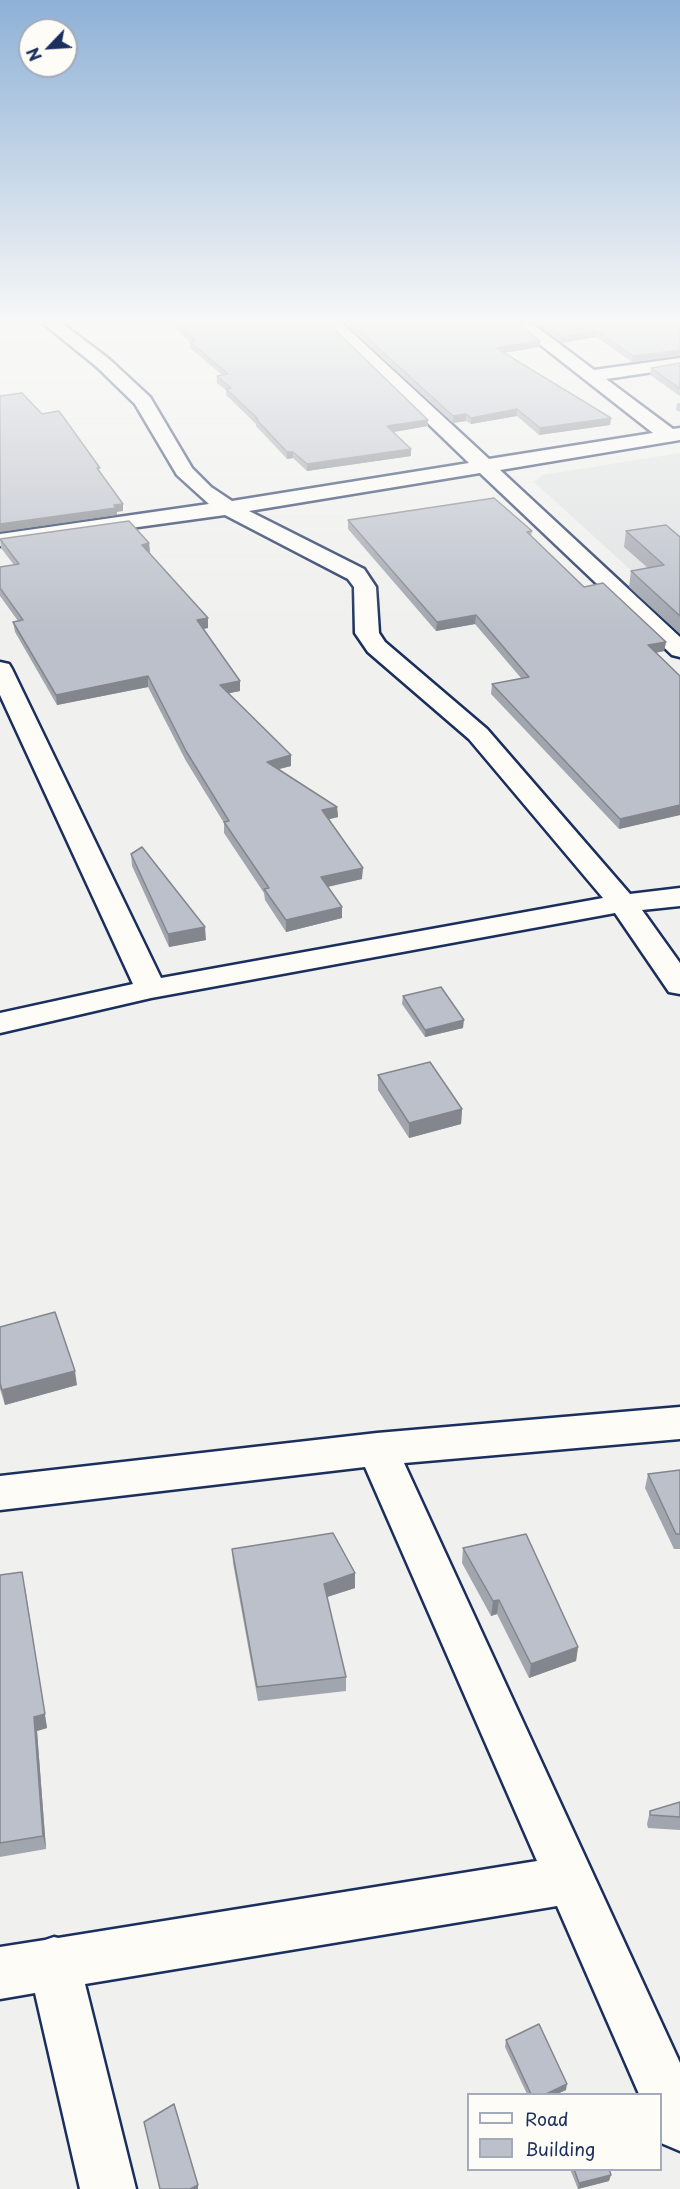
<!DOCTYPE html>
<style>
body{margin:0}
#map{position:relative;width:680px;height:2189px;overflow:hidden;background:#f0f0ee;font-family:"Playpen Sans",sans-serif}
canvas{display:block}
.legend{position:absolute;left:467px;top:2093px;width:195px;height:78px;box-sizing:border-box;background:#fdfcf7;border:2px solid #a3aaba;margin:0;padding:8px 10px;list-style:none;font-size:18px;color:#1b2f5e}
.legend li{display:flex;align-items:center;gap:12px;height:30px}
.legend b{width:30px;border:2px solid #a3aaba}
.north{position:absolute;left:18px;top:18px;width:60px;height:60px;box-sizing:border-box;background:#fdfcf7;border:2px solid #a3aaba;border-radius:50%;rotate:245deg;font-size:16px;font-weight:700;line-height:24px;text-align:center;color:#1b2f5e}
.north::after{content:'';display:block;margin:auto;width:21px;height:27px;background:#1b2f5e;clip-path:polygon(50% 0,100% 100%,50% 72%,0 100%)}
</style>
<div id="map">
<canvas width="680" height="2189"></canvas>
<ul class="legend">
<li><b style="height:8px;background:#fdfcf7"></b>Road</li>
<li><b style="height:16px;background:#bbc0ca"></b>Building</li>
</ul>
<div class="north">N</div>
</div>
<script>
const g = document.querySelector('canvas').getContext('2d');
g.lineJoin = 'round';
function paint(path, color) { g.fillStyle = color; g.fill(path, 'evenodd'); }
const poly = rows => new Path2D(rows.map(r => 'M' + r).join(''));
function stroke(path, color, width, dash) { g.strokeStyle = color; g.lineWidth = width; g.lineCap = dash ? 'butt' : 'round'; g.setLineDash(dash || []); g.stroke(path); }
const built = poly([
 [680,453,680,615,534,482,542,475]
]);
const minor = poly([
 [44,324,63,324,109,359,150,397,192,468,211,487,232,501,469,463,325,324,343,324,489,459,653,433,514,324,533,324,594,370,680,358,680,368,606,379,673,429,680,428,680,440,500,470,680,637,680,657,672,655,480,473,249,511,364,569,376,587,379,633,385,642,487,729,630,894,680,888,680,906,642,910,680,963,680,994,669,992,615,913,151,998,0,1033,0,1013,133,984,0,695,0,662,9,664,12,669,161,978,603,898,469,739,368,652,355,633,354,587,348,579,225,515,0,546,0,534,209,504,177,475,135,404,97,367,44,324],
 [680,1407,680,1439,404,1463,680,2063,680,2151,661,2143,660,2094,639,2094,557,1906,85,1984,136,2189,80,2189,35,1993,0,1999,0,1947,45,1940,54,1937,58,1938,537,1861,365,1467,0,1510,0,1476,377,1433,680,1407]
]);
const wall = poly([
 [171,324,329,324,428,420,428,426,394,432,411,456,307,471,293,458,287,459,256,426,256,424,226,395,226,390,217,383,217,376,222,375,190,348,190,342],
 [345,324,519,324,540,341,540,347,504,353,611,418,610,425,539,435,517,416,471,424,466,421,453,423],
 [536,324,680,324,632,362,596,337,562,343],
 [680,363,680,396,650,375,651,368],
 [677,403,680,403,680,412,676,410],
 [348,520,532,531,531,536,584,587,666,642,664,651,656,653,680,676,680,815,619,829,491,694,492,684,521,678,475,624,436,631,348,529],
 [626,531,680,537,680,634,629,587,631,571,648,568,624,547],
 [0,539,149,543,150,553,208,618,208,628,203,629,240,691,229,693,291,766,279,769,337,807,338,817,329,819,362,879,328,887,342,907,342,918,286,932,265,900,264,893,224,833,224,823,186,761,148,687,57,705,15,632,13,622,18,621,0,596,0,567,14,565,1,548],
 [131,854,206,940,169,947,132,866],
 [403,996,463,1028,425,1037,402,1004],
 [378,1075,462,1109,461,1124,409,1138,378,1090],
 [0,1327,77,1385,5,1405,0,1389],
 [680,1470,680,1549,674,1549,645,1488,648,1474],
 [463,1548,578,1647,576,1661,529,1678,497,1614,491,1616,462,1563],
 [232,1549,355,1573,355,1588,327,1597,346,1677,346,1691,258,1701,233,1563],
 [0,1575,25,1587,47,1728,37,1731,46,1849,0,1857],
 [680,1802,680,1830,648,1828,647,1824,650,1811],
 [506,2040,566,2090,557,2094,527,2094,505,2047],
 [570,2169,609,2169,609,2181,578,2189]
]);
const shadedWall = poly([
 [597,331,596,337,562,343,562,337],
 [540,341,540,347,496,354,496,348],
 [680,350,680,356,632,362,633,356],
 [517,409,517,416,471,424,471,418],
 [466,414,466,421,453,423,453,416],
 [611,418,610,425,539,435,540,428],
 [428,420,428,426,387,433,387,426],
 [411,449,411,456,307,471,307,464],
 [287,452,293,452,293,458,287,459],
 [123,504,123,511,117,512,117,515,0,532,0,524],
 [149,543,150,553,142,545],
 [476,615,475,624,436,631,437,622],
 [208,618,208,628,197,630,197,620],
 [666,642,664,651,647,654,648,645],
 [148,676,148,687,57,705,56,695],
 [240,681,240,691,221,695,220,685],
 [291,755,291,766,267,772,267,762],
 [680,805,680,815,619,829,620,819],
 [337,807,338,817,322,821,322,810],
 [363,868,362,879,321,888,321,877],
 [342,907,342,918,286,932,286,920],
 [205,927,206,940,169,947,168,934],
 [464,1020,463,1028,425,1037,425,1030],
 [462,1109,461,1124,409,1138,409,1123],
 [75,1371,77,1385,5,1405,2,1390],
 [22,1572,47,1728,37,1731,46,1849,43,1836],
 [355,1573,355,1588,324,1598,324,1584],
 [499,1600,497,1614,491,1616,493,1601],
 [578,1647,576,1661,529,1678,531,1664],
 [567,2084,566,2090,557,2094,546,2094],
 [611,2175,609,2181,578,2189,579,2183],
 [198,2185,198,2189,190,2189]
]);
const building = poly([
 [177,324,329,324,428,420,387,426,411,449,307,464,293,452,287,452,256,419,258,419,226,389,231,388,217,376,228,374,190,342,196,341,177,324],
 [352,324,519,324,540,341,496,348,611,418,540,428,517,409,471,418,466,414,453,416,352,324],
 [545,324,680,324,680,350,633,356,597,331,562,337,545,324],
 [680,363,680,389,651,368,680,363],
 [22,393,42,414,59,411,100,468,97,468,123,504,114,505,116,508,0,524,0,396,22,393],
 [494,498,532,531,527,532,584,587,603,583,666,642,648,645,680,676,680,805,620,819,492,684,529,677,476,615,437,622,348,520,494,498],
 [129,521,149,543,142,545,208,618,197,620,240,681,220,685,291,755,267,762,337,807,322,810,363,868,321,877,342,907,286,920,264,889,269,888,224,822,229,821,186,751,148,676,56,695,13,622,23,620,0,588,0,567,19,564,0,539,129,521],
 [666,525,680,537,680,616,631,571,664,565,626,531,666,525],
 [142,847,205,927,168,934,131,854,142,847],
 [441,987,464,1020,425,1030,403,996,441,987],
 [430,1062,462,1109,409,1123,378,1075,430,1062],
 [55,1312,75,1371,2,1390,0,1383,0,1327,55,1312],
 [680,1470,680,1534,676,1534,648,1474,680,1470],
 [333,1533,355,1573,324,1584,346,1677,257,1687,232,1549,333,1533],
 [526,1534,578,1647,531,1664,499,1600,493,1601,463,1548,526,1534],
 [22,1572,45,1714,34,1717,43,1836,0,1843,0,1575,22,1572],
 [680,1802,680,1817,650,1815,650,1811,680,1802],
 [539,2024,567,2084,546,2094,531,2094,506,2040,539,2024],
 [174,2104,198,2185,190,2189,160,2189,144,2122,174,2104],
 [574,2169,609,2169,611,2175,579,2183,574,2169]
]);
paint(built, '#e0e2e3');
stroke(minor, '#1b2f5e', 5);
paint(minor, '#fdfcf7');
paint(wall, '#a1a5ae');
paint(shadedWall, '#83868d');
paint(building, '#bbc0ca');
stroke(building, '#83868d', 1.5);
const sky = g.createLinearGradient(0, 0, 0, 630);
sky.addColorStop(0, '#8eb1d7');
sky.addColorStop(0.51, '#f8f8f7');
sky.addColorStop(1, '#f8f8f700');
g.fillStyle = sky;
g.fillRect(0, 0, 680, 630);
</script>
